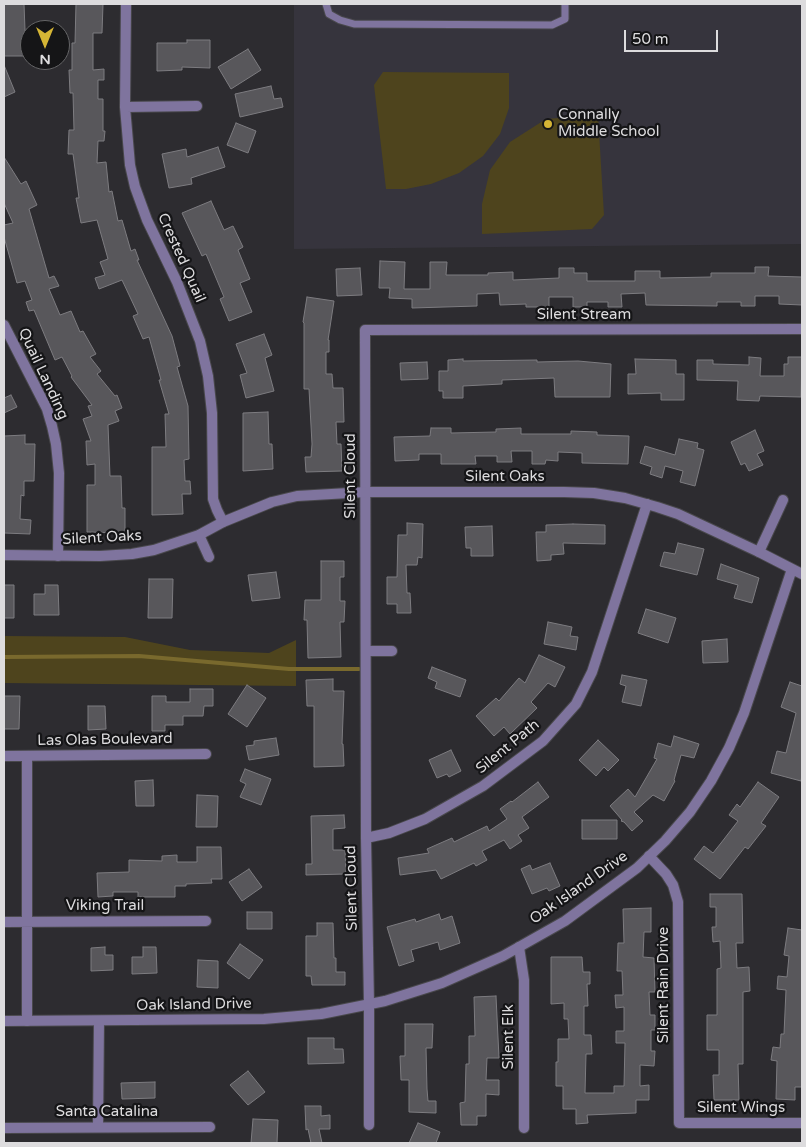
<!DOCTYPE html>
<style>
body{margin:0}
#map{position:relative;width:806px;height:1147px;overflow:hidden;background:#2d2c30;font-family:"Varela Round",sans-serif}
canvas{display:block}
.frame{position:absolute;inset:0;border:5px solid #dddcde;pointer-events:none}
.north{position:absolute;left:20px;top:20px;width:50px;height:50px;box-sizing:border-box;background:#151517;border:1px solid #656567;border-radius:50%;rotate:180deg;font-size:14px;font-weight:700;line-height:20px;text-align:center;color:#dddcde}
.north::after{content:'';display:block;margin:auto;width:18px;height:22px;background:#d5b535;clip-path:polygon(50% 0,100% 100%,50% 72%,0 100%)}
.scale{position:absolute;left:624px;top:30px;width:94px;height:22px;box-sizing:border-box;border:2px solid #dddcde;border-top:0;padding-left:6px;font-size:15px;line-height:18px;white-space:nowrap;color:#dddcde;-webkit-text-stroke:4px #151517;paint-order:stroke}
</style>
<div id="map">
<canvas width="806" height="1147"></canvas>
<div class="frame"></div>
<div class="north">N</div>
<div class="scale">50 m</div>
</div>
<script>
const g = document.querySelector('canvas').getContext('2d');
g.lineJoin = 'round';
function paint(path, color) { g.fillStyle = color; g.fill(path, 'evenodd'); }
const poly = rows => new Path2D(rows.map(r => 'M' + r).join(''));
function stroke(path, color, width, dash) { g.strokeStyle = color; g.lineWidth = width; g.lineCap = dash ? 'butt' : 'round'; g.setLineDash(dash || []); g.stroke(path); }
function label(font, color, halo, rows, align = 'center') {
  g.font = font + ' "Varela Round",sans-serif'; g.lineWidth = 4.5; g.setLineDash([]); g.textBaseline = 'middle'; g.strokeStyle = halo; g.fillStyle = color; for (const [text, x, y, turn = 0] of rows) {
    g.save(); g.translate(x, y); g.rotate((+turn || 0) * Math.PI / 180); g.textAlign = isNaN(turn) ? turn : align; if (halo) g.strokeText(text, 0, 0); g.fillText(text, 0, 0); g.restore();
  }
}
const built = poly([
 [294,4,802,4,802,244,294,249]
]);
const green = poly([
 [383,72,509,73,509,108,500,134,483,156,459,173,431,184,406,189,386,189,374,85],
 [598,115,604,215,592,229,482,234,482,204,490,170,510,142,546,119],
 [4,636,125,637,190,650,269,653,296,640,296,686,4,683]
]);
const stream = poly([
 [4,657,139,656,289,669,359,669]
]);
const building = poly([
 [4,4,24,4,26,56,4,56,4,4],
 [76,4,103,4,102,33,93,33,93,70,104,69,104,80,98,80,98,99,103,99,103,131,105,131,104,141,98,141,97,163,106,162,109,192,112,191,118,221,122,220,131,251,135,249,139,260,137,260,172,336,180,366,177,367,188,406,189,459,184,460,185,481,190,481,191,494,182,494,183,514,152,515,152,447,166,447,165,414,169,414,159,380,161,380,149,337,143,339,133,316,138,314,122,280,99,289,95,278,105,275,100,262,108,259,97,220,81,223,76,198,79,198,73,154,68,154,69,130,74,130,73,93,70,93,69,70,72,70,72,43,75,43,76,4],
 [187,40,210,40,210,68,182,67,182,70,157,71,157,43,187,43,187,40],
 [248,49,261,70,231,89,218,67,248,49],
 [4,65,15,92,4,97,4,65],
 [271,86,274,99,281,98,283,107,240,117,235,94,271,86],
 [236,123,256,131,248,153,227,145,236,123],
 [218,147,225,167,191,178,192,184,169,188,162,154,186,149,187,157,218,147],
 [4,157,21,184,26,181,37,205,29,209,49,278,54,276,59,286,49,289,60,315,71,311,80,332,83,331,96,354,90,357,101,371,97,374,115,396,117,395,122,408,115,411,119,421,108,425,110,476,121,476,122,508,125,508,125,533,87,532,87,485,95,485,95,464,87,465,86,441,91,441,83,419,92,416,88,406,92,405,71,377,72,376,62,357,55,360,34,310,29,311,26,302,32,300,25,281,17,283,4,237,4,225,13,223,4,203,4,157],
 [211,201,224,230,233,226,243,247,238,250,250,279,240,283,252,312,229,321,220,299,224,297,206,254,202,256,182,213,211,201],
 [380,261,405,262,404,289,430,289,430,262,447,262,446,275,488,275,488,273,513,272,513,280,559,278,559,268,574,268,574,273,587,273,587,281,635,281,635,271,660,271,660,278,711,277,711,273,755,273,755,267,769,267,768,276,802,277,802,305,779,304,779,296,755,296,755,306,741,306,741,302,717,302,717,306,646,305,645,293,621,294,622,307,608,307,608,302,587,302,587,307,573,307,573,297,549,297,549,307,526,307,526,304,500,305,499,293,477,294,477,306,412,308,412,299,389,298,390,288,379,288,380,261],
 [360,268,362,295,337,296,336,269,360,268],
 [307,297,334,301,328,340,329,340,329,352,326,352,326,374,332,374,333,388,343,388,344,422,336,422,337,444,341,444,342,471,306,472,305,457,311,457,312,444,309,389,304,389,304,323,303,322,307,297],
 [264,334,272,355,265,358,274,391,246,398,240,375,247,373,236,344,264,334],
 [749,357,761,358,760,376,784,376,784,364,788,364,788,357,802,357,801,397,760,396,759,401,737,400,738,381,697,380,697,360,713,360,713,364,749,365,749,357],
 [463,359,463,361,537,360,537,362,578,361,611,364,610,397,555,397,554,378,502,380,502,384,463,386,463,398,443,398,443,391,439,391,439,371,448,371,448,360,463,359],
 [635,359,676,360,676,374,684,374,684,400,661,400,661,393,628,394,628,374,636,374,635,359],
 [427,362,428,379,401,380,400,363,427,362],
 [11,395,17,407,4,413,4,398,11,395],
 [268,412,269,444,272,444,273,469,243,471,243,413,268,412],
 [431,428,451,428,451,433,496,432,496,429,521,428,521,434,571,434,571,431,597,432,597,435,629,436,628,464,582,463,582,453,558,452,558,461,546,460,545,464,532,464,532,451,511,451,512,462,497,462,497,456,475,456,476,464,441,464,441,454,419,454,419,460,395,461,394,437,430,436,431,428],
 [755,430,764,451,757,454,763,465,749,471,745,463,741,465,731,442,755,430],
 [25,435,25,444,35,444,34,481,24,481,24,496,21,495,20,519,31,520,30,534,4,533,4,436,25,435],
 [679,439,698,443,697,448,704,450,695,486,680,482,683,471,665,466,662,478,650,474,652,467,640,463,645,446,675,455,679,439],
 [407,523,423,524,422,558,418,557,417,565,406,565,407,593,410,593,411,613,397,613,397,604,387,604,387,577,397,577,398,535,407,535,407,523],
 [573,524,605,525,605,544,563,543,564,554,551,555,551,560,537,561,536,532,546,532,546,525,573,524],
 [492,526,493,556,471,556,471,548,466,548,465,527,492,526],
 [678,543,704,549,697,575,660,566,664,552,675,554,678,543],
 [321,561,344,561,344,577,340,577,340,601,345,601,344,622,340,622,341,657,308,658,307,620,304,620,305,600,321,600,321,561],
 [721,564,759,578,752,603,734,598,738,585,717,579,721,564],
 [276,572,280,598,252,601,248,575,276,572],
 [149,579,173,579,172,618,148,618,149,579],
 [4,585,14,585,14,618,4,618,4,585],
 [45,585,58,585,59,615,34,615,34,594,45,594,45,585],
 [646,609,676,618,668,643,638,633,646,609],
 [548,622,572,627,570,636,578,637,576,650,544,644,548,622],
 [727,639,728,662,703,663,702,641,727,639],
 [539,655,565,667,555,687,548,683,531,702,537,708,510,734,504,727,494,736,476,716,496,698,499,701,519,678,525,683,539,655],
 [432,667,466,680,460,697,435,688,437,682,428,678,432,667],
 [622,675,647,680,641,706,622,702,626,686,620,684,622,675],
 [333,679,333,691,344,691,342,744,343,744,344,766,314,767,314,706,307,706,306,680,333,679],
 [790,682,802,686,802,775,801,781,771,773,777,751,786,753,796,713,781,707,790,682],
 [247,685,266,698,247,727,228,714,247,685],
 [190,689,213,689,213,706,204,706,203,716,183,716,183,725,165,725,165,731,152,731,152,696,166,696,166,702,190,702,190,689],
 [4,696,20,696,19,729,4,729,4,696],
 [88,706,105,706,106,729,88,730,88,706],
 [674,736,699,744,694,758,681,755,674,780,675,781,664,801,653,795,634,812,643,821,632,831,624,822,621,821,622,820,610,806,628,789,635,797,657,759,654,758,658,743,671,747,674,736],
 [276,738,279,755,249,760,246,746,254,745,254,741,276,738],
 [598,740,619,760,608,771,604,767,596,776,579,760,598,740],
 [451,750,461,771,449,777,447,774,437,778,429,760,451,750],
 [245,769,271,779,261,805,240,797,246,784,240,781,245,769],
 [153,780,154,806,136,806,135,781,153,780],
 [538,782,549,797,522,817,529,828,518,835,522,841,510,849,504,840,482,851,487,860,476,866,474,863,441,879,436,870,400,875,398,858,429,853,427,849,452,838,454,842,487,826,489,831,507,819,500,809,511,801,512,802,538,782],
 [758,782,779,797,761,823,766,826,748,849,745,847,720,879,694,859,704,846,713,853,721,843,738,821,729,815,737,804,740,807,758,782],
 [197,795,218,796,217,827,196,827,197,795],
 [344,815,345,828,333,829,333,850,345,850,346,874,306,875,306,864,312,864,311,816,344,815],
 [582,820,617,820,617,839,582,839,582,820],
 [197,847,221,847,222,879,211,879,212,883,186,884,186,886,175,886,175,897,138,897,138,892,113,892,113,896,98,897,97,873,129,872,129,860,162,861,162,856,177,855,177,862,197,862,197,847],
 [550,863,560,886,549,891,547,888,532,894,521,869,530,865,532,870,550,863],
 [249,869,262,887,242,901,229,882,249,869],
 [710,894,742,894,743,943,736,943,737,968,749,967,750,991,743,992,743,1064,738,1064,739,1100,714,1100,713,1075,719,1075,719,1050,707,1050,707,1015,717,1015,717,969,721,968,720,941,713,942,712,927,716,927,716,907,710,907,710,894],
 [651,908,651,932,644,932,643,957,654,958,655,992,649,992,650,1015,655,1015,655,1030,651,1030,651,1051,655,1051,654,1066,640,1065,640,1086,649,1085,649,1100,636,1100,636,1113,587,1115,588,1123,576,1124,576,1109,563,1109,563,1086,556,1086,556,1062,558,1062,558,1039,569,1039,568,1019,564,1019,564,1003,551,1004,551,957,582,957,583,972,590,972,590,984,587,984,588,1006,584,1006,584,1035,591,1035,592,1054,586,1054,585,1093,614,1093,614,1086,624,1086,625,1043,616,1043,616,1031,624,1031,624,1007,616,1008,615,995,623,995,622,971,617,971,618,943,624,943,623,909,651,908],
 [247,912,272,912,272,929,247,929,247,912],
 [439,914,441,920,452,916,460,943,440,950,438,942,411,950,414,961,399,966,387,927,415,919,416,922,439,914],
 [317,923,333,923,334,958,336,958,336,972,345,972,345,985,312,985,311,976,306,976,306,936,317,936,317,923],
 [788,928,802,930,802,1087,795,1087,795,1100,776,1099,777,1061,771,1060,773,1047,780,1048,781,1034,784,1034,786,990,777,989,778,976,787,977,789,956,784,955,788,928],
 [240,944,263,960,249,979,227,963,240,944],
 [105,947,105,955,113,955,113,970,91,971,91,948,105,947],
 [143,947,156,947,157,973,132,974,132,957,143,957,143,947],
 [198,960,218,961,218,988,197,987,198,960],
 [496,996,499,1058,487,1058,486,1080,499,1080,499,1095,486,1094,486,1116,477,1116,477,1125,461,1125,460,1103,465,1102,466,1064,469,1064,469,1036,475,1036,474,997,496,996],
 [405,1024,433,1024,432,1048,426,1048,427,1089,428,1101,436,1101,436,1113,409,1112,409,1080,401,1080,400,1056,405,1056,405,1024],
 [308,1038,334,1038,334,1049,343,1049,344,1063,308,1064,308,1038],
 [248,1071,265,1092,248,1105,230,1085,248,1071],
 [155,1082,155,1098,122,1099,121,1083,155,1082],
 [305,1106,321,1106,321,1116,330,1115,330,1129,319,1129,322,1143,311,1143,308,1129,306,1130,305,1106],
 [253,1119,278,1120,277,1143,251,1143,253,1119],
 [418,1123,440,1132,436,1143,409,1143,418,1123]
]);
const service = poly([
 [326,4,329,14,340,20,354,24,552,25,565,19,565,4]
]);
const minor = poly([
 [126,4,125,107,130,165,135,187,147,220,177,282,200,341,208,376,212,413,213,499,217,510,223,522],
 [125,107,197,106],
 [4,325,47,409,52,426,56,444,59,473,58,556],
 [199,535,209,557],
 [759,552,783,500],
 [366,651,392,651],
 [4,756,206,754],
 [366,838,389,833,425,819,483,786,543,741,576,704,592,672,647,504],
 [649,856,666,874,673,885,678,902,679,1123,802,1123],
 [4,922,206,921],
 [519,947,524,980,524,1128],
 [27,1021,27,756],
 [369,1125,369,1004,366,838,365,330,802,329],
 [98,1127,99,1021],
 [4,1128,210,1127]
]);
const tertiary = poly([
 [4,555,100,556,132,554,154,550,199,535,223,522,272,502,297,496,366,492,564,492,594,493,625,498,657,507,678,514,759,552,802,574],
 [4,1021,264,1019,321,1014,385,1001,442,983,503,956,519,947,565,921,637,868,665,841,690,812,711,781,729,748,744,713,792,569]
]);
const markers = [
 [548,124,5,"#d5b535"]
];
const poiNames = [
 ["Connally",558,115],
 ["Middle School",558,132]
];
const streetNames = [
 ["Crested Quail",181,258,66],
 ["Silent Stream",584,315],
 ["Quail Landing",43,374,65],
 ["Silent Cloud",351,476,-90],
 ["Silent Oaks",505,477],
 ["Silent Oaks",102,538,-3],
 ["Las Olas Boulevard",105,740,-1],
 ["Silent Path",508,747,-39],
 ["Silent Cloud",352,888,-91],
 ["Oak Island Drive",579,888,-35],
 ["Viking Trail",105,906],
 ["Silent Rain Drive",664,985,-90],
 ["Oak Island Drive",194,1005,-1],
 ["Silent Elk",509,1037,-90],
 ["Silent Wings",741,1108],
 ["Santa Catalina",107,1112]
];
paint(built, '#36343d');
paint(green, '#4e441d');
stroke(stream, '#79692d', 4);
paint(building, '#58575b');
stroke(building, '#7d7c80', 1);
stroke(service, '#49484c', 9);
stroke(minor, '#49484c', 12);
stroke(tertiary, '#49484c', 12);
stroke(service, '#7f749e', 7);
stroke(minor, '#7f749e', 10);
stroke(tertiary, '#7f749e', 10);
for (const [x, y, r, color] of markers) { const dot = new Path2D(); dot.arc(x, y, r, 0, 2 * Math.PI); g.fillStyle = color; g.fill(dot); stroke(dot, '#151517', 2); }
label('15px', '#dddcde', '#151517', poiNames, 'left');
label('15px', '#dddcde', '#151517', streetNames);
</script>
